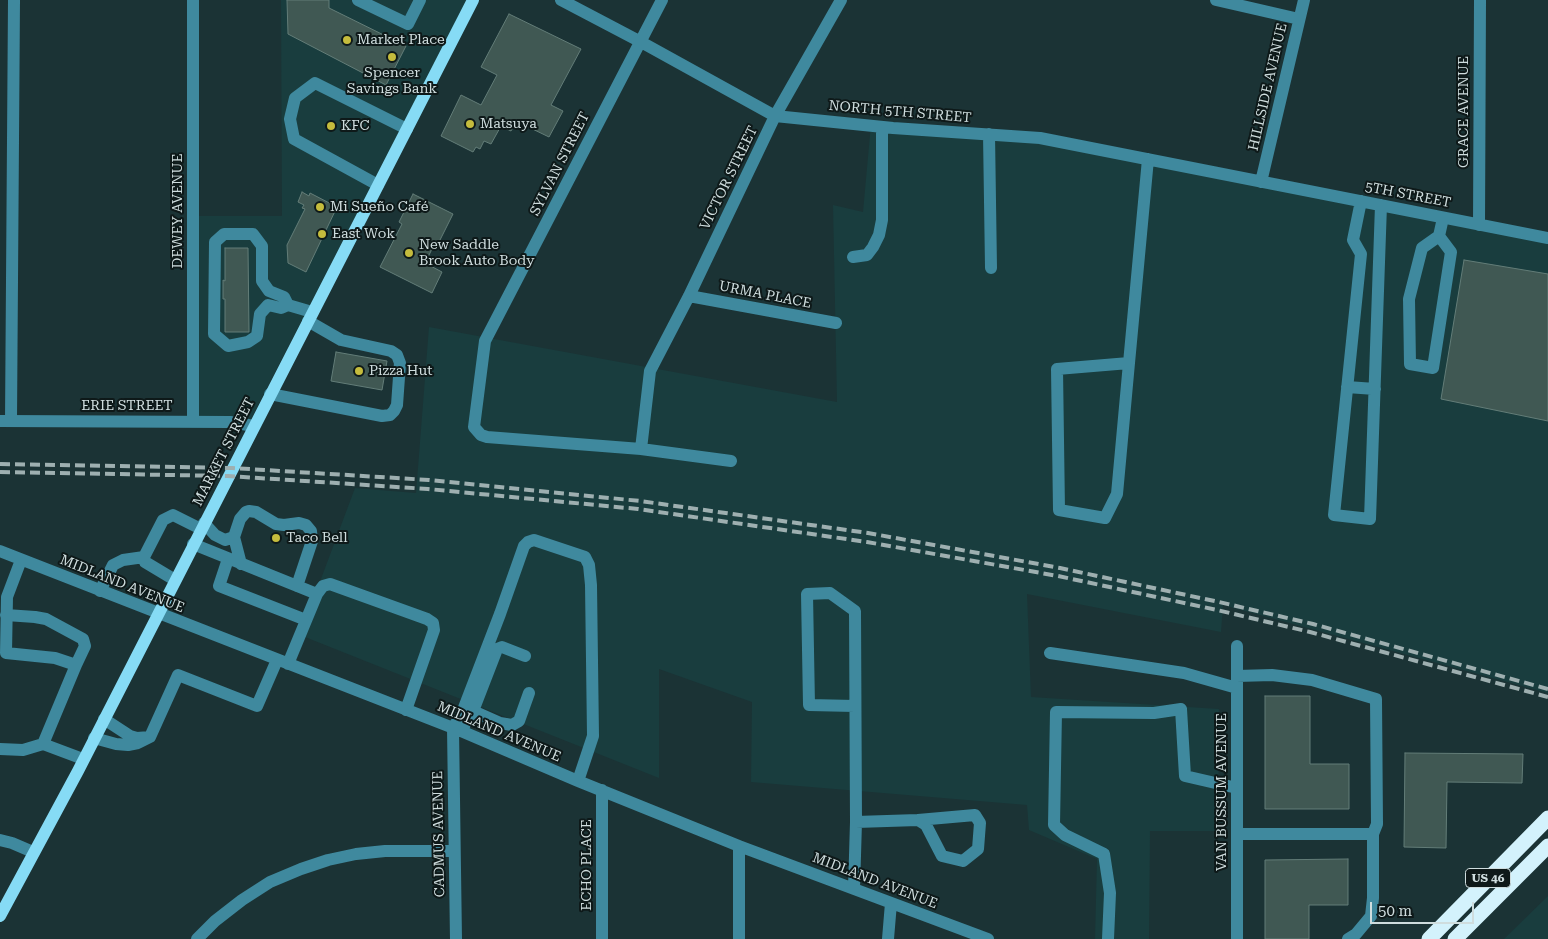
<!DOCTYPE html>
<meta charset="utf-8">
<style>
body{margin:0}
#map{position:relative;width:1548px;height:939px;overflow:hidden;background:#1b3335;font-family:"Roboto Serif",serif}
canvas{display:block}
.scale{position:absolute;left:1370px;top:902px;width:104px;height:22px;box-sizing:border-box;border:2px solid #cfddde;border-top:0;padding-left:6px;font-size:15px;line-height:18px;white-space:nowrap;color:#cfddde;-webkit-text-stroke:4px #0e1919;paint-order:stroke}
</style>
<div id="map">
<canvas width="1548" height="939"></canvas>
<div class="scale">50 m</div>
</div>
<script>
const g = document.querySelector('canvas').getContext('2d');
g.lineJoin = 'round';
function paint(path, color) { g.fillStyle = color; g.fill(path, 'evenodd'); }
const poly = rows => new Path2D(rows.map(r => 'M' + r).join(''));
function stroke(path, color, width, dash) { g.strokeStyle = color; g.lineWidth = width; g.lineCap = dash ? 'butt' : 'round'; g.setLineDash(dash || []); g.stroke(path); }
function label(font, color, halo, rows, align = 'center') {
  g.font = font + ' "Roboto Serif",serif'; g.lineWidth = 4; g.setLineDash([]); g.textBaseline = 'middle'; g.strokeStyle = halo; g.fillStyle = color; for (const [text, x, y, turn = 0] of rows) {
    g.save(); g.translate(x, y); g.rotate((+turn || 0) * Math.PI / 180); g.textAlign = isNaN(turn) ? turn : align; if (halo) g.strokeText(text, 0, 0); g.fillText(text, 0, 0); g.restore();
  }
}
const built = poly([
 [281,0,467,0,250,421,196,419,199,216,282,216],
 [871,124,1069,138,1548,233,1548,693,1223,605,1221,632,1027,594,1031,697,1219,709,1218,831,1150,831,1149,939,1095,939,1097,859,1029,830,1027,805,751,782,752,702,659,669,659,778,300,635,355,488,416,493,429,327,837,402,833,205,863,212],
 [1548,896,1548,939,1504,939]
]);
const building = poly([
 [287,0,329,0,329,8,406,46,386,85,288,34,287,0],
 [509,14,581,49,551,105,563,111,549,137,516,121,511,131,501,126,491,144,484,141,480,149,476,147,473,152,441,136,461,95,481,105,497,75,481,67,509,14],
 [302,192,309,196,310,193,337,207,306,272,288,263,287,245,305,209,302,208,304,205,298,202,302,192],
 [413,194,453,214,439,242,436,241,425,263,442,272,432,293,380,267,402,224,399,222,413,194],
 [225,248,248,248,249,332,225,332,225,299,223,299,223,280,225,281,225,248],
 [1464,260,1548,274,1548,421,1441,399,1464,260],
 [336,352,387,361,382,390,331,381,336,352],
 [1265,696,1310,696,1310,764,1349,764,1349,809,1265,809,1265,696],
 [1405,753,1523,754,1522,783,1447,782,1446,848,1404,847,1405,753],
 [1348,859,1348,905,1309,905,1309,939,1265,939,1265,860,1348,859]
]);
const minor = poly([
 [193,0,193,421],
 [358,0,408,24,420,0],
 [561,0,641,42,775,116,893,128,1040,138,1548,238],
 [662,0,485,341,474,427,481,435,487,437,641,449,731,461],
 [1216,0,1299,19],
 [989,134,991,268],
 [1261,182,1304,0],
 [378,185,294,139,290,119,295,98,315,83,407,129],
 [1361,201,1353,240,1361,254,1334,515,1370,519,1381,205],
 [1479,225,1480,0],
 [1439,236,1451,252,1433,368,1410,364,1409,299,1422,248,1439,236,1443,218],
 [853,257,867,255,873,247,879,235,882,220,882,127],
 [689,296,836,323],
 [288,305,284,297,269,291,262,281,262,246,253,234,224,234,215,242,214,334,228,346,248,342,257,336,260,314,268,305,281,308,288,305,312,312],
 [1129,363,1057,369,1059,510,1105,518,1117,494,1129,363,1148,159],
 [1347,387,1375,389],
 [270,394,382,416,390,415,394,411,397,405,400,363,397,355,391,351,341,340,308,321],
 [0,421,230,422,254,426],
 [11,421,14,0],
 [641,449,650,371,689,296,775,116,841,0],
 [204,523,215,535,225,540,234,537,240,519,246,512,249,511,256,512,276,524,284,525,299,523,306,525,311,531,312,541,297,586],
 [234,537,241,564],
 [193,544,317,594],
 [0,551,461,731,578,781,739,846,988,939],
 [228,559,219,586,306,620],
 [21,560,7,597,6,653,55,658,76,665,43,744],
 [175,580,145,562,144,557,163,520,173,515,201,529],
 [100,591,113,565,123,560,144,557],
 [6,615,35,617,46,619,83,639,85,646,76,665],
 [1050,653,1184,673,1237,688],
 [288,664,317,594,323,586,330,584,427,619,433,623,434,630,406,710],
 [473,711,497,649,502,647,525,656],
 [461,731,473,711,500,723,512,725,519,721,529,693],
 [150,737,178,675,257,706,277,660],
 [94,738,116,744,128,745,138,743,150,737,137,738,130,736,104,719],
 [0,749,23,750,43,744,83,759],
 [856,822,918,820,926,825,942,856,963,861,978,849,980,823,975,815,918,820],
 [1237,834,1373,834,1377,824,1376,699,1312,680,1272,675,1237,676],
 [0,840,12,843,33,852],
 [854,889,856,822,855,611,830,593,807,594,809,705,855,706],
 [197,939,215,921,242,900,270,882,301,869,328,860,356,854,385,851,454,851],
 [456,939,453,728,462,713,500,614,524,546,528,542,534,540,585,557,589,565,591,585,593,736,578,781],
 [602,939,602,790],
 [739,939,739,846],
 [888,939,891,903],
 [1108,939,1110,893,1104,854,1065,835,1054,825,1056,712,1154,713,1181,709,1185,776,1237,788],
 [1237,939,1237,646],
 [1348,939,1356,934,1371,916,1373,898,1373,834]
]);
const major = poly([
 [0,916,78,771,473,0]
]);
const highway = poly([
 [1429,939,1548,818],
 [1455,939,1548,846]
]);
const rail = poly([
 [0,464,232,468,429,480,640,501,868,533,1060,568,1219,602,1313,624,1548,689],
 [0,472,228,476,428,489,638,509,867,542,1058,576,1217,610,1310,632,1548,697]
]);
const markers = [
 [347,40,5,"#c5bc3d"],
 [392,57,5,"#c5bc3d"],
 [470,124,5,"#c5bc3d"],
 [331,126,5,"#c5bc3d"],
 [320,207,5,"#c5bc3d"],
 [322,234,5,"#c5bc3d"],
 [409,253,5,"#c5bc3d"],
 [359,371,5,"#c5bc3d"],
 [276,538,5,"#c5bc3d"]
];
const shields = [
 [1488,878,45]
];
const shieldNames = [
 ["US 46",1488,878]
];
const poiNames = [
 ["Market Place",357,40],
 ["Spencer",392,73,"center"],
 ["Savings Bank",392,89,"center"],
 ["Matsuya",480,124],
 ["KFC",341,126],
 ["Mi Sueño Café",330,207],
 ["East Wok",332,234],
 ["New Saddle",419,245],
 ["Brook Auto Body",419,261],
 ["Pizza Hut",369,371],
 ["Taco Bell",286,538]
];
const streetNames = [
 ["HILLSIDE AVENUE",1268,87,-77],
 ["NORTH 5TH STREET",900,112,5],
 ["GRACE AVENUE",1464,112,-90],
 ["SYLVAN STREET",560,164,-63],
 ["VICTOR STREET",729,178,-64],
 ["5TH STREET",1408,195,11],
 ["DEWEY AVENUE",178,211,-90],
 ["URMA PLACE",765,295,11],
 ["ERIE STREET",127,406],
 ["MARKET STREET",224,452,-63],
 ["MIDLAND AVENUE",122,584,22],
 ["MIDLAND AVENUE",499,732,23],
 ["VAN BUSSUM AVENUE",1222,792,-90],
 ["CADMUS AVENUE",439,834,-91],
 ["ECHO PLACE",587,865,-90],
 ["MIDLAND AVENUE",875,881,21]
];
paint(built, '#193d3e');
paint(building, '#405853');
stroke(building, '#637d78', 1);
stroke(minor, '#3f899e', 12);
stroke(major, '#86dbf5', 12);
stroke(highway, '#d3f2fc', 15);
stroke(rail, '#9eafb0', 4, [10, 5]);
for (const [x, y, r, color] of markers) { const dot = new Path2D(); dot.arc(x, y, r, 0, 2 * Math.PI); g.fillStyle = color; g.fill(dot); stroke(dot, '#0e1919', 2); }
for (const [x, y, w] of shields) { const box = new Path2D(); box.roundRect(x - w / 2, y - 9.5, w, 19, 4); g.fillStyle = '#0e1919'; g.fill(box); stroke(box, '#cfddde', 1); }
label('bold 12px', '#cfddde', null, shieldNames);
label('14px', '#cfddde', '#0e1919', poiNames, 'left');
label('14px', '#cfddde', '#0e1919', streetNames);
</script>
